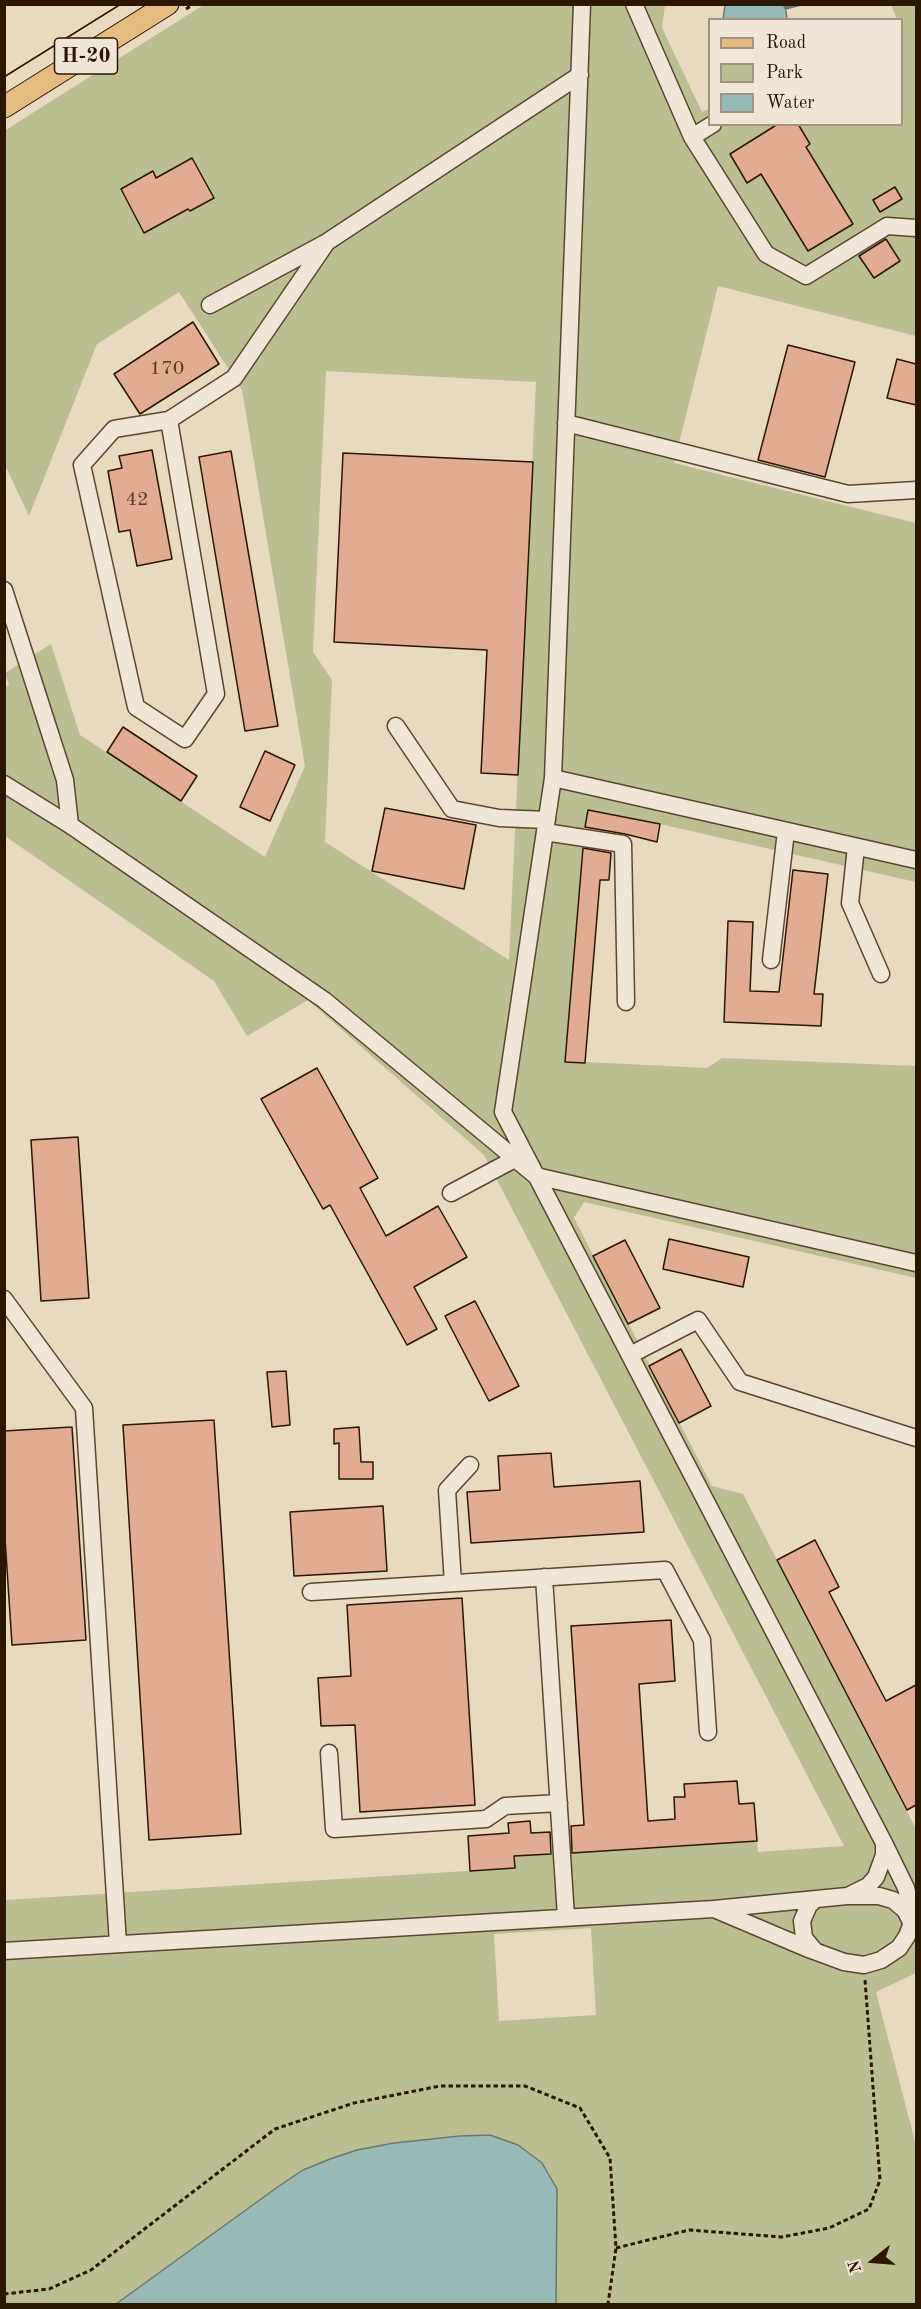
<!DOCTYPE html>
<meta charset="utf-8">
<style>
body{margin:0}
#map{position:relative;width:921px;height:2309px;overflow:hidden;background:#e8d9c1;font-family:"Old Standard TT",serif}
canvas{display:block}
.frame{position:absolute;inset:0;border:6px solid #2b1600;pointer-events:none}
.legend{position:absolute;left:708px;top:18px;width:195px;height:108px;box-sizing:border-box;background:#f0e6d7;border:2px solid #a19381;margin:0;padding:8px 10px;list-style:none;font-size:18px;color:#2b1600}
.legend li{display:flex;align-items:center;gap:12px;height:30px}
.legend b{width:30px;border:2px solid #a19381}
.north{position:absolute;left:843px;top:2231px;width:60px;height:60px;-webkit-text-stroke:4px #f0e6d7;paint-order:stroke;rotate:253deg;font-size:16px;font-weight:700;line-height:24px;text-align:center;color:#2b1600}
.north::after{content:'';display:block;margin:auto;width:21px;height:27px;background:#2b1600;clip-path:polygon(50% 0,100% 100%,50% 72%,0 100%)}
</style>
<div id="map">
<canvas width="921" height="2309"></canvas>
<div class="frame"></div>
<ul class="legend">
<li><b style="height:8px;background:#e4bc80"></b>Road</li>
<li><b style="height:16px;background:#bbbe90"></b>Park</li>
<li><b style="height:16px;background:#97bab6"></b>Water</li>
</ul>
<div class="north">N</div>
</div>
<script>
const g = document.querySelector('canvas').getContext('2d');
g.lineJoin = 'round';
function paint(path, color) { g.fillStyle = color; g.fill(path, 'evenodd'); }
const poly = rows => new Path2D(rows.map(r => 'M' + r).join(''));
function stroke(path, color, width, dash) { g.strokeStyle = color; g.lineWidth = width; g.lineCap = dash ? 'butt' : 'round'; g.setLineDash(dash || []); g.stroke(path); }
function label(font, color, halo, rows, align = 'center') {
  g.font = font + ' "Old Standard TT",serif'; g.lineWidth = 4.5; g.setLineDash([]); g.textBaseline = 'middle'; g.strokeStyle = halo; g.fillStyle = color; for (const [text, x, y, turn = 0] of rows) {
    g.save(); g.translate(x, y); g.rotate((+turn || 0) * Math.PI / 180); g.textAlign = isNaN(turn) ? turn : align; if (halo) g.strokeText(text, 0, 0); g.fillText(text, 0, 0); g.restore();
  }
}
const green = poly([
 [205,4,665,5,662,28,702,112,709,109,710,124,902,124,902,20,897,19,891,5,916,5,916,336,718,286,674,463,916,523,916,882,660,824,588,810,584,828,565,1061,707,1068,722,1058,916,1066,916,1278,584,1202,574,1218,712,1486,743,1494,916,1829,916,1973,876,1992,916,2145,916,2304,5,2304,5,1900,514,1868,514,1856,757,1841,758,1852,844,1846,484,1155,308,1000,247,1036,214,981,5,836,4,688,9,685,5,673,51,644,80,735,265,857,305,766,242,390,179,292,97,344,29,516,5,465,4,131],
 [326,371,536,382,509,960,325,842,332,680,313,652],
 [591,1928,596,2015,499,2021,494,1934]
]);
const water = poly([
 [785,4,787,19,723,19,725,5,785,4],
 [490,2135,518,2145,542,2163,557,2189,556,2304,116,2304,279,2186,303,2170,330,2159,357,2150,394,2143,460,2136,490,2135]
]);
const stream = poly([
 [786,7,798,4]
]);
const building = poly([
 [778,124,798,124,810,144,806,147,853,224,808,251,761,174,747,183,730,154,778,124],
 [192,158,214,198,190,211,188,209,144,233,121,189,153,171,156,178,192,158],
 [895,187,902,199,880,212,873,200,895,187],
 [886,239,900,261,874,278,859,256,886,239],
 [193,322,219,364,140,414,114,374,193,322],
 [788,345,855,362,825,477,758,460,788,345],
 [897,359,916,364,916,405,887,398,897,359],
 [152,450,172,559,137,566,130,530,119,532,108,471,122,468,119,456,152,450],
 [231,451,278,726,245,731,199,457,231,451],
 [343,453,533,462,518,775,481,773,487,650,334,642,343,453],
 [123,727,197,776,181,801,107,752,123,727],
 [265,751,295,765,270,821,240,807,265,751],
 [385,808,476,825,464,889,372,871,385,808],
 [588,810,660,824,657,842,625,834,585,827,588,810],
 [583,848,611,853,609,880,600,880,585,1063,565,1062,583,848],
 [793,870,828,874,814,994,823,994,821,1026,724,1022,728,921,753,922,750,991,779,992,793,870],
 [317,1068,378,1178,360,1188,386,1236,438,1206,467,1257,414,1287,437,1329,407,1345,330,1205,323,1209,261,1099,317,1068],
 [78,1137,89,1298,41,1301,31,1140,78,1137],
 [669,1239,749,1257,743,1287,663,1269,669,1239],
 [625,1240,660,1308,628,1324,593,1256,625,1240],
 [475,1301,519,1386,489,1401,445,1316,475,1301],
 [681,1349,711,1406,679,1423,649,1366,681,1349],
 [286,1371,290,1425,272,1427,267,1372,286,1371],
 [214,1420,241,1834,149,1840,123,1425,214,1420],
 [72,1427,86,1640,12,1645,4,1523,4,1431,72,1427],
 [359,1427,361,1462,373,1462,373,1479,339,1479,339,1443,334,1444,334,1429,359,1427],
 [551,1453,554,1487,640,1481,644,1532,471,1543,467,1492,500,1490,498,1456,551,1453],
 [383,1506,387,1571,294,1576,290,1512,383,1506],
 [815,1540,839,1587,829,1592,886,1701,916,1685,916,1805,907,1810,777,1560,815,1540],
 [462,1598,475,1805,360,1812,355,1725,321,1726,318,1678,351,1676,347,1605,462,1598],
 [671,1620,675,1681,639,1684,648,1821,675,1819,674,1797,685,1797,684,1784,737,1781,739,1804,754,1803,757,1841,572,1853,571,1826,584,1825,571,1626,671,1620],
 [530,1821,531,1833,550,1832,551,1854,514,1856,515,1868,470,1871,468,1836,509,1833,508,1823,530,1821]
]);
const path = poly([
 [186,9,194,4],
 [616,2248,689,2230,782,2237,829,2228,869,2209,880,2180,865,1980],
 [4,2294,49,2289,91,2270,275,2129,354,2103,440,2086,525,2086,580,2108,610,2158,616,2248,608,2304]
]);
const minor = poly([
 [582,4,553,778,503,1112,884,1843,906,1888,912,1911,912,1923,907,1936,899,1948,881,1960,864,1965,844,1962,806,1948,714,1909],
 [634,4,692,137,766,254,806,276,887,226,916,228],
 [692,137,713,124],
 [210,305,327,242,580,75],
 [169,420,216,694,185,739,136,707,82,465,114,429,169,420,234,378,327,242],
 [566,423,848,494,916,490],
 [4,590,65,780,70,825],
 [396,726,452,809,499,818,547,820],
 [553,778,916,860],
 [4,784,70,825,324,1000,536,1176,916,1263],
 [545,832,623,844,626,1002],
 [856,847,850,903,881,974],
 [771,960,786,831],
 [451,1193,524,1154],
 [4,1299,84,1408,118,1944],
 [630,1355,698,1320,740,1382,916,1438],
 [544,1577,566,1917],
 [453,1583,447,1490,470,1465],
 [311,1592,665,1570,702,1640,708,1732],
 [329,1753,334,1829,486,1819,505,1806,559,1803],
 [850,1895,868,1886,876,1877,884,1855,884,1844],
 [4,1951,714,1909,847,1896,879,1896,893,1900,905,1910,911,1922],
 [815,1951,804,1938,802,1921,809,1905,816,1899]
]);
const major = poly([
 [4,107,168,4]
]);
const tram = poly([
 [4,77,121,4]
]);
const numberNames = [
 ["170",167,369],
 ["42",137,500]
];
const shields = [
 [86,56,63]
];
const shieldNames = [
 ["Н-20",86,56]
];
paint(green, '#bbbe90');
paint(water, '#97bab6');
stroke(water, '#6c786d', 1.5);
stroke(stream, '#6c786d', 5);
paint(building, '#e1ac92');
stroke(building, '#2b1600', 1.5);
stroke(minor, '#5a4730', 19);
stroke(major, '#2b1600', 23);
stroke(path, '#2b1600', 3, [4.5, 3]);
stroke(minor, '#f0e6d7', 16);
stroke(major, '#e4bc80', 21);
stroke(tram, '#2b1600', 1.5);
label('20px', '#583c24', null, numberNames);
for (const [x, y, w] of shields) { const box = new Path2D(); box.roundRect(x - w / 2, y - 18, w, 36, 4.5); g.fillStyle = '#f0e6d7'; g.fill(box); stroke(box, '#2b1600', 1.5); }
label('bold 21px', '#2b1600', null, shieldNames);
</script>
